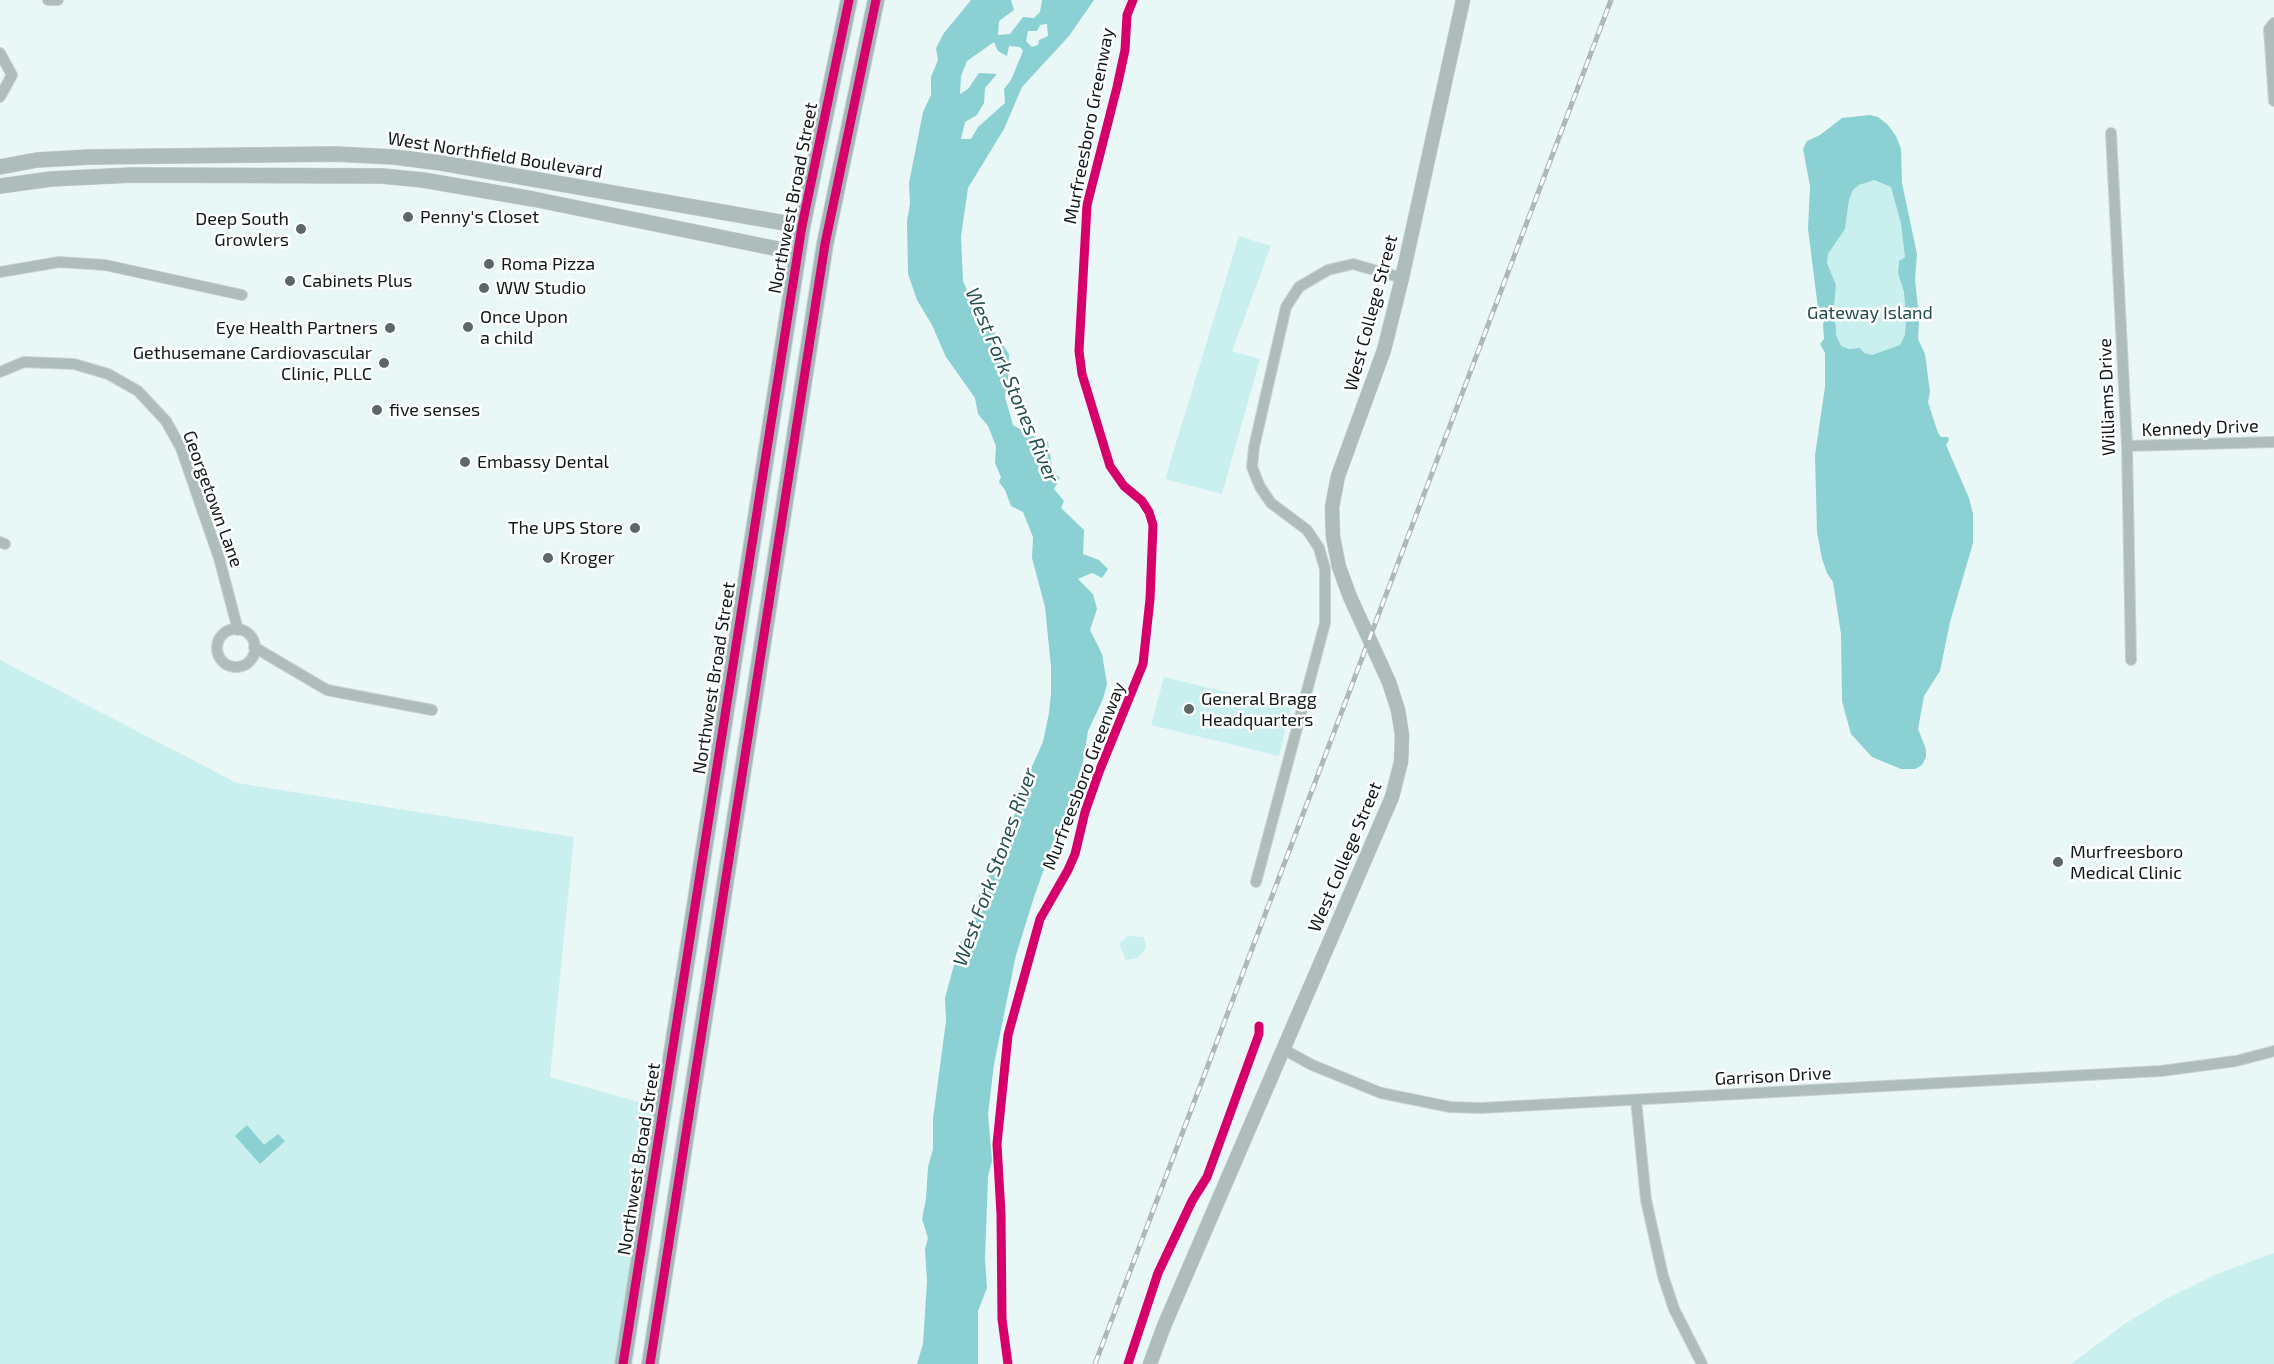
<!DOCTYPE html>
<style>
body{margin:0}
canvas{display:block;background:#eaf7f7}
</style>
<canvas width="2274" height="1364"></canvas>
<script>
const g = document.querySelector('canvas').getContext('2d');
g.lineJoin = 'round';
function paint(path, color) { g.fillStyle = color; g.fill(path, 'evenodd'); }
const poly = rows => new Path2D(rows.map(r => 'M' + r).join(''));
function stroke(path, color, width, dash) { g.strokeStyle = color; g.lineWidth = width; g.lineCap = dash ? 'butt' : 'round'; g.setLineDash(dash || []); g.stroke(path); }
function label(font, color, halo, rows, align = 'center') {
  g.font = font + ' "Exo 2",sans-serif'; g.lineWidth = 5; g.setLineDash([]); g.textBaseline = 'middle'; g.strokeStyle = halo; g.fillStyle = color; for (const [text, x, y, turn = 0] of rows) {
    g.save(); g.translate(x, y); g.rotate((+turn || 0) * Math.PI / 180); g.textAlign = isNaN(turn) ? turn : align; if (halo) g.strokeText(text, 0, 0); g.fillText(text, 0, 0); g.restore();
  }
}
const green = poly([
 [1874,180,1891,187,1901,224,1905,257,1899,261,1898,272,1904,292,1906,319,1905,335,1900,345,1872,355,1864,353,1860,348,1849,349,1841,346,1836,335,1836,326,1833,317,1836,285,1827,263,1828,254,1845,229,1849,200,1853,190,1859,185],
 [1239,236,1271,246,1232,351,1260,359,1222,494,1165,479],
 [0,660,237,783,574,837,550,1077,663,1109,614,1364,0,1364],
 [1164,677,1291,708,1279,756,1151,725],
 [1128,936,1144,937,1146,948,1138,958,1126,960,1119,944],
 [2274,1253,2274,1364,2071,1364,2126,1323,2164,1300,2217,1274]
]);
const water = poly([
 [971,0,1011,0,1014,10,999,21,998,35,1010,34,1023,17,1034,18,1040,12,1042,0,1094,0,1069,36,1022,87,1004,129,968,188,961,236,963,281,968,293,982,309,989,324,1009,354,1008,382,1005,397,1013,425,1030,435,1048,442,1053,472,1060,478,1054,489,1064,501,1061,508,1084,530,1083,554,1099,560,1108,569,1102,578,1092,573,1078,579,1093,594,1097,609,1090,630,1102,654,1107,684,1103,699,1088,731,1083,762,1056,853,1044,869,1034,897,1016,955,994,1064,988,1114,992,1161,988,1176,985,1259,987,1288,978,1311,978,1364,917,1364,923,1344,927,1281,925,1249,928,1238,922,1219,926,1199,928,1167,933,1149,933,1119,946,1021,945,998,960,943,974,922,974,905,989,875,995,853,1010,821,1022,804,1024,784,1043,742,1049,713,1051,693,1051,667,1045,607,1032,558,1033,537,1023,512,1011,506,1005,490,999,482,1001,477,995,463,996,446,988,426,978,414,975,398,946,357,932,325,917,300,908,274,907,221,910,204,909,183,923,112,931,95,931,77,938,60,936,48,944,33],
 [1047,24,1048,36,1039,40,1038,45,1032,47,1026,41,1028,31,1037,31,1040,25],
 [994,42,998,51,1007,56,1009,46,1020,47,1023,51,1011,80,1004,89,1005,103,978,127,971,139,961,139,965,122,977,115,984,103,985,88,997,74,979,73,968,89,960,94,961,76,967,61],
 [1870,115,1878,117,1888,125,1896,136,1901,149,1902,183,1917,254,1915,279,1918,308,1916,316,1919,322,1918,339,1925,354,1930,392,1928,402,1938,433,1941,437,1948,437,1949,440,1946,445,1969,498,1973,514,1973,543,1950,622,1940,671,1924,696,1918,729,1926,749,1926,757,1922,765,1915,769,1901,769,1872,757,1851,734,1842,701,1841,634,1833,582,1827,573,1822,559,1817,532,1815,455,1825,387,1825,353,1820,344,1824,339,1823,324,1827,316,1818,308,1808,229,1810,186,1803,149,1807,141,1820,135,1842,118],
 [1874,180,1891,187,1901,224,1905,257,1899,261,1898,273,1904,292,1906,319,1905,335,1900,345,1872,355,1864,353,1860,348,1849,349,1841,346,1836,335,1836,326,1833,317,1836,285,1827,263,1828,254,1845,229,1849,200,1853,190,1859,185],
 [247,1125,264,1145,278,1134,285,1141,260,1164,235,1136]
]);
const minor = poly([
 [48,0,58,0],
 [2274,23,2269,29,2274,101],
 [0,53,12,75,0,97],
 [2111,133,2127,446,2131,660],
 [0,272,59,262,105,265,242,295],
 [0,372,24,362,74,364,108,374,138,391,166,421,181,448,219,558,238,630],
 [2127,446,2274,442],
 [0,542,5,544],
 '217 648a19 19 0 1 1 38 0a19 19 0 1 1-38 0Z',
 [254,647,327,690,432,710],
 [1256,882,1325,623,1325,569,1319,548,1307,530,1271,503,1260,487,1252,467,1254,447,1286,307,1299,287,1328,270,1353,264,1402,278],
 [1283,1049,1312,1065,1381,1093,1450,1107,1481,1108,2161,1071,2236,1061,2274,1051],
 [1636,1100,1646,1200,1663,1276,1674,1309,1702,1364]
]);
const tertiary = poly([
 [1150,1364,1164,1326,1392,797,1401,762,1402,735,1398,710,1389,682,1350,597,1339,567,1333,537,1332,507,1338,476,1384,350,1402,278,1463,0]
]);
const secondary = poly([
 [0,167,37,160,90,157,335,154,394,157,441,163,802,226],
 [0,186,51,179,132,175,382,176,423,180,533,199,798,253]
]);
const primary = poly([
 [623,1364,802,226,849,0],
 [650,1364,825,244,876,0]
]);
const rail = poly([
 [1095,1364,1611,0]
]);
const cycleway = poly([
 [623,1364,802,226,849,0],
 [650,1364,825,244,876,0],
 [1008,1364,1002,1319,1001,1214,997,1144,1008,1035,1040,919,1068,870,1075,854,1085,812,1099,772,1143,664,1150,599,1153,525,1149,512,1142,501,1124,486,1110,466,1082,374,1079,351,1087,205,1117,87,1125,50,1127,15,1133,0],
 [1128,1364,1158,1273,1192,1201,1207,1177,1259,1034,1259,1026]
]);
const markers = [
 [408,217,6,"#5d6767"],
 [301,229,6,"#5d6767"],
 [489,264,6,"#5d6767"],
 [290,281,6,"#5d6767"],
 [484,288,6,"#5d6767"],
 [468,327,6,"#5d6767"],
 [390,328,6,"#5d6767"],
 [384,363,6,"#5d6767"],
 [377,410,6,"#5d6767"],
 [465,462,6,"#5d6767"],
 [635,528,6,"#5d6767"],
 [548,558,6,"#5d6767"],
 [1189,709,6,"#5d6767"],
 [2058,862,6,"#5d6767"]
];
const streetNames = [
 ["Murfreesboro Greenway",1089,126,-79],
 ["West Northfield Boulevard",495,155,9],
 ["Northwest Broad Street",793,198,-79],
 ["West College Street",1371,313,-75],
 ["Williams Drive",2107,397,-92],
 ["Kennedy Drive",2200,428,-2],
 ["Georgetown Lane",213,499,70],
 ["Northwest Broad Street",714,678,-81],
 ["Murfreesboro Greenway",1084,776,-69],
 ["West College Street",1345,857,-67],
 ["Garrison Drive",1773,1076,-3],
 ["Northwest Broad Street",639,1159,-81]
];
const poiNames = [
 ["Penny's Closet",420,217],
 ["Deep South",289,219,"right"],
 ["Growlers",289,240,"right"],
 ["Roma Pizza",501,264],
 ["Cabinets Plus",302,281],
 ["WW Studio",496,288],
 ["Once Upon",480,317],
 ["a child",480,338],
 ["Eye Health Partners",378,328,"right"],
 ["Gethusemane Cardiovascular",372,353,"right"],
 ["Clinic, PLLC",372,374,"right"],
 ["five senses",389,410],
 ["Embassy Dental",477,462],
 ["The UPS Store",623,528,"right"],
 ["Kroger",560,558],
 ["General Bragg",1201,699],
 ["Headquarters",1201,720],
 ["Murfreesboro",2070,852],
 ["Medical Clinic",2070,873]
];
const parkNames = [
 ["Gateway Island",1870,313]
];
const waterNames = [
 ["West Fork Stones River",1012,385,67],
 ["West Fork Stones River",995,867,-70]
];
paint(green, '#caefef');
paint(water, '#8bd0d2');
stroke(minor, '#c8d3d3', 12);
stroke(tertiary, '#c8d3d3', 15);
stroke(secondary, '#c8d3d3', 16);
stroke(primary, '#c8d3d3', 18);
stroke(minor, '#aebcbc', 10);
stroke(tertiary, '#aebcbc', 14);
stroke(secondary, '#aebcbc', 15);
stroke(primary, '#a6b5b5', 16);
stroke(rail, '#aeb8b9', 5);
stroke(rail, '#fff', 3, [9]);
stroke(cycleway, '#d6006c', 9);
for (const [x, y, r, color] of markers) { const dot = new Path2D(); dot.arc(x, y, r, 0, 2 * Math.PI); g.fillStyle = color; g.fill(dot); stroke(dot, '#fff', 2); }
label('18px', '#11191a', '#fff', streetNames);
label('18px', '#11191a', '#fff', poiNames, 'left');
label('18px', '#214c4e', '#fff', parkNames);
label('italic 20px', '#255051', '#fff', waterNames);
</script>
